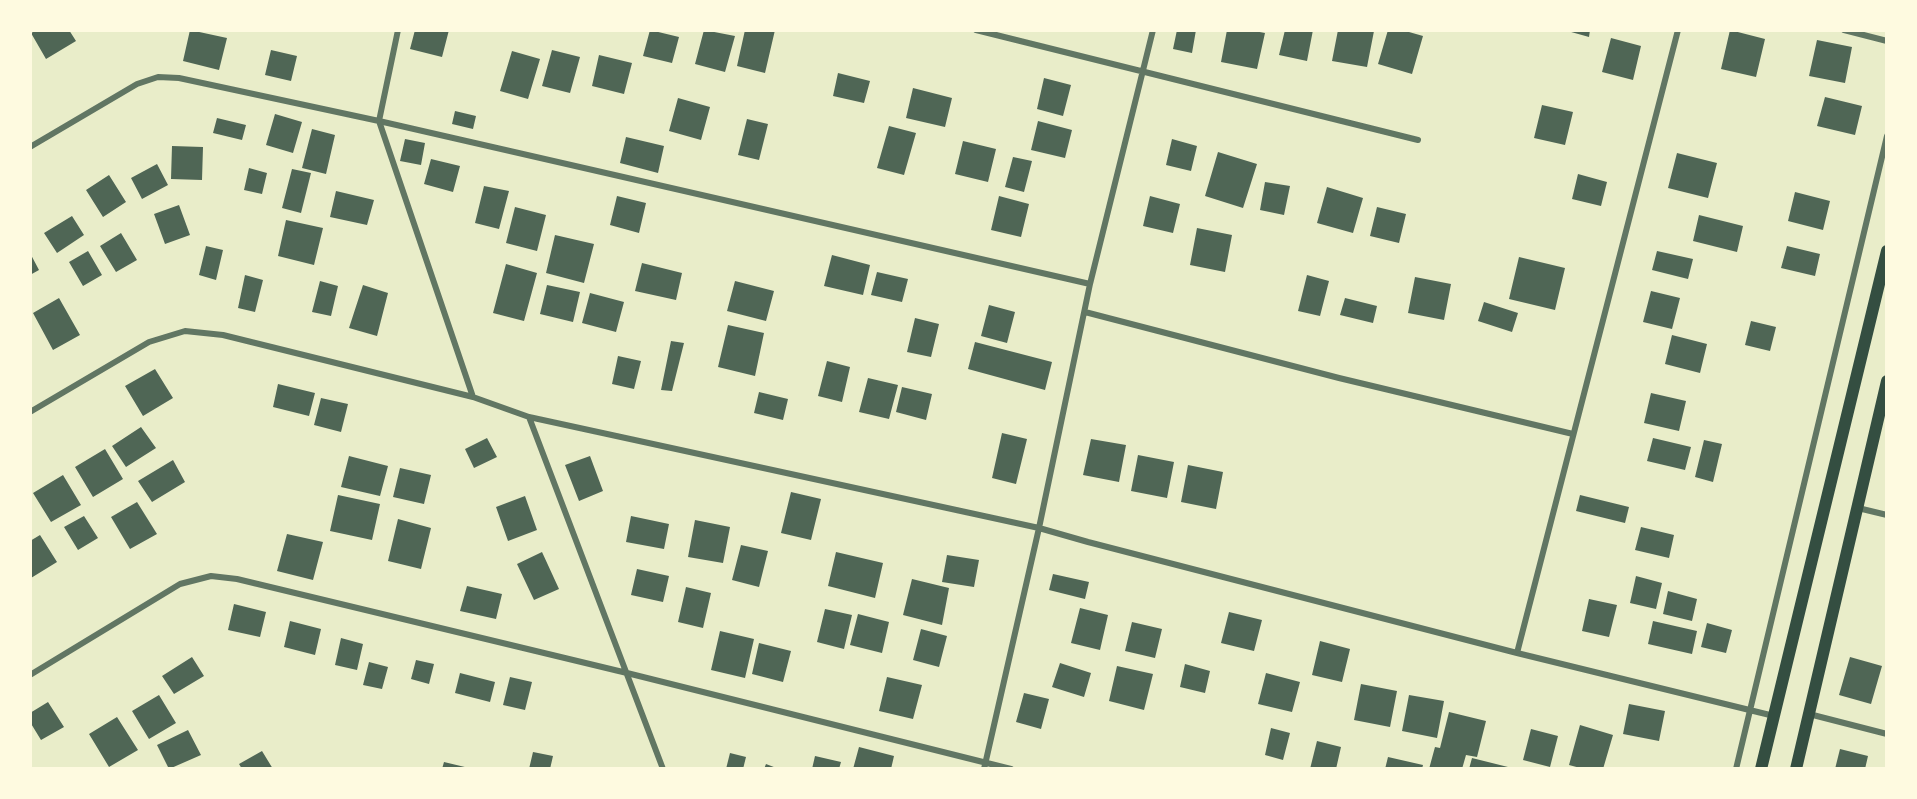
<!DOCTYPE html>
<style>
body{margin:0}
#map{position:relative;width:1917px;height:799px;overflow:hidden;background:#e9edc9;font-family:Commissioner,sans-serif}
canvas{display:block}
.frame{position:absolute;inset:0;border:32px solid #fefae0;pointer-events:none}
</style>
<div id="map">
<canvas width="1917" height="799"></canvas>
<div class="frame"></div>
</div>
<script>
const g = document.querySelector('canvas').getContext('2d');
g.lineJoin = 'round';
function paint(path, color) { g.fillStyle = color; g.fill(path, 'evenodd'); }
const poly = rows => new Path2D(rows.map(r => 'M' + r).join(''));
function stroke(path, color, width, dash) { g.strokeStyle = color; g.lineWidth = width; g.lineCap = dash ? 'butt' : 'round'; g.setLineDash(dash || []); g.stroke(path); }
const building = poly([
 [37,30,69,30,76,41,46,59,31,33],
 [190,30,227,38,219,70,183,61],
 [415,30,449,30,442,57,410,49],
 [650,30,679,37,672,63,643,56],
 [704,30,735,36,725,72,695,64],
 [745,30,775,30,765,73,737,66],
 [1177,30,1196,30,1192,53,1173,49],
 [1227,30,1249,30,1265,33,1257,69,1221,62],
 [1285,30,1313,30,1307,61,1279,55],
 [1338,30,1374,31,1367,67,1332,61],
 [1388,30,1402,30,1423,36,1412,74,1378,64],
 [1564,30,1590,30,1589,37],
 [1730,30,1765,39,1756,77,1721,69],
 [1611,38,1641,46,1633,80,1602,72],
 [1817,40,1852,47,1845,83,1809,76],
 [271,50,297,56,291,81,265,75],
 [552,50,580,57,570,93,542,86],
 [512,51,540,59,528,99,500,91],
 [599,55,632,63,624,94,592,86],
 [838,73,870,81,864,103,833,96],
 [1044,78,1071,85,1063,116,1037,109],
 [913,88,952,98,945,127,906,118],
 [1825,97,1862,106,1855,135,1817,126],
 [678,98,710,107,701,140,669,131],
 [1542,105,1573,112,1565,145,1534,138],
 [455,111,476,116,473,129,452,124],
 [275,114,302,122,293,153,266,145],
 [217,118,246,125,242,140,213,133],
 [747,119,768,124,759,160,738,155],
 [1038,121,1072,130,1065,158,1031,150],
 [889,126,916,133,904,175,877,168],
 [312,129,335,135,326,174,302,168],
 [626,137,664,146,658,173,620,163],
 [405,139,425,143,421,165,400,161],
 [1172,139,1197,146,1191,171,1166,165],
 [963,141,996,149,988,182,955,174],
 [172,146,203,147,202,180,171,179],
 [1218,152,1257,164,1243,208,1205,196],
 [1677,153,1717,163,1708,198,1668,188],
 [1013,157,1032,161,1024,192,1005,187],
 [431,159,460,166,453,192,424,184],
 [157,164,168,185,142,199,131,178],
 [249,168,267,173,262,194,244,190],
 [292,169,311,173,301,213,282,208],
 [1578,174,1607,182,1601,206,1572,199],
 [109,175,126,202,103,217,86,190],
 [1265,182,1290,186,1284,215,1260,210],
 [484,186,509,191,499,229,475,223],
 [1327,187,1363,198,1353,233,1317,223],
 [336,191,374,200,367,225,330,217],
 [1795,192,1830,201,1823,230,1788,221],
 [617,196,646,203,639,233,610,225],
 [999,196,1029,204,1021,237,991,230],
 [1150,196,1180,204,1173,233,1143,226],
 [179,205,190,235,165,244,154,214],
 [515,207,546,215,537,251,506,243],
 [1377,207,1406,214,1399,243,1370,236],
 [1699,215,1743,226,1737,252,1693,241],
 [72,216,84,235,57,253,44,233],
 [286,220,323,228,314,265,278,256],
 [1197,228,1232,235,1225,272,1190,265],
 [121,233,137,260,116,272,100,246],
 [555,235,594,244,584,283,546,273],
 [206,246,223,250,216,280,199,275],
 [1787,246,1820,254,1815,276,1781,268],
 [88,251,102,275,83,286,69,262],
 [1657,251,1693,259,1688,279,1652,270],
 [30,253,39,270,30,275],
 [832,255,870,265,863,295,824,286],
 [1519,257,1565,268,1555,310,1509,299],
 [642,263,682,273,676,300,635,291],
 [506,264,537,273,524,321,493,313],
 [877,272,908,279,902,302,871,295],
 [245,275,263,280,255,312,238,308],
 [1307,275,1329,281,1320,316,1298,311],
 [1415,277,1451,284,1444,320,1408,313],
 [320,281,338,286,331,316,312,312],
 [735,281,774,291,766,321,727,311],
 [363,285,388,293,377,336,349,328],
 [547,285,580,292,573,322,540,314],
 [1651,291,1680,298,1672,329,1643,322],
 [590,293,624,302,616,332,582,323],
 [59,298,80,335,53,350,33,313],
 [1345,298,1377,306,1373,323,1340,315],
 [1484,302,1518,313,1512,332,1478,321],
 [989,305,1015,312,1007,343,981,336],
 [915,318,939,324,931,357,907,352],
 [1751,321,1776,327,1770,351,1745,345],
 [728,325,764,333,755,376,718,367],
 [1672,335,1707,344,1700,373,1665,364],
 [671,341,684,343,672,391,661,390],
 [975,342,1052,362,1045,390,968,369],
 [618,356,641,361,634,389,612,384],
 [827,361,850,367,842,402,818,396],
 [155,369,173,398,143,416,125,386],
 [868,378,898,385,889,419,859,412],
 [278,384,315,393,309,416,273,407],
 [902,387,932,394,926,420,896,412],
 [759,392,788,399,783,420,754,413],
 [1651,393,1686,401,1679,431,1644,423],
 [321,398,348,404,341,432,314,425],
 [141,427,156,448,126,467,112,446],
 [1002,433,1027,439,1016,484,992,478],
 [487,438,497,457,474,468,465,449],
 [1653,438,1691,447,1685,470,1647,461],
 [1091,439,1126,445,1119,482,1083,475],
 [1704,440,1722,444,1713,482,1695,477],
 [105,449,123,479,93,497,75,467],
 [1138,455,1174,462,1167,498,1131,491],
 [349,456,388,466,380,496,341,487],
 [590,456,603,491,579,501,565,465],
 [173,460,185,482,152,502,138,481],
 [1188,465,1223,472,1216,509,1181,502],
 [400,468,431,475,424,504,393,497],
 [63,475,81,505,51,522,33,493],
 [791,492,821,499,811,540,781,533],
 [338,495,380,504,372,540,330,531],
 [1580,495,1629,507,1625,523,1576,511],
 [525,496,537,530,508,541,496,507],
 [137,502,157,534,130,549,111,517],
 [84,516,98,538,78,550,64,527],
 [631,516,669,524,664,549,626,542],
 [398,519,431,528,421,569,388,561],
 [695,520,730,527,723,563,688,557],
 [1641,527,1674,535,1669,558,1635,550],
 [287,534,323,542,313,580,277,571],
 [40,535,57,562,31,578,30,541],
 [741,545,768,551,759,587,732,580],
 [542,552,559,589,534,600,517,564],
 [836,552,883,563,875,598,828,586],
 [947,555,979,560,974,587,942,582],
 [637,569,669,576,663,602,631,595],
 [1053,574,1089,582,1085,599,1049,590],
 [1636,576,1662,583,1656,609,1630,603],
 [912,579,949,588,942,625,903,615],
 [467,586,502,594,496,619,460,611],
 [686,587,711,593,703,628,678,622],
 [1668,591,1697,599,1692,621,1663,614],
 [1589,599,1617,605,1609,637,1582,631],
 [234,604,266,612,260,637,228,630],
 [1080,608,1108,615,1100,650,1071,643],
 [825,609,852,615,844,649,817,642],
 [1229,612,1262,620,1254,651,1221,643],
 [858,614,889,622,882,653,850,645],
 [290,621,321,629,315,655,284,647],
 [1653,621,1697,631,1692,654,1648,644],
 [1132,622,1162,629,1155,658,1125,651],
 [1707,623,1732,630,1726,653,1701,647],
 [921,629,947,636,939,667,913,660],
 [720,631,754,639,745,678,711,670],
 [341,638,363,644,357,670,335,665],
 [1320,641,1350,649,1342,682,1312,675],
 [759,643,791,651,783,682,752,674],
 [192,657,204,676,174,694,162,676],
 [1850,657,1882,666,1871,704,1839,695],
 [416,660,434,664,429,684,411,679],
 [369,662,388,667,382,689,363,685],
 [1060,663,1091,673,1084,697,1052,687],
 [1185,664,1210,671,1205,693,1180,687],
 [1117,666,1153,674,1144,710,1109,701],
 [460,673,495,682,490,702,455,693],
 [1266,673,1300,682,1292,712,1258,704],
 [510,677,532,682,525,710,503,705],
 [887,677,922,685,913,719,879,711],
 [1361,684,1397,691,1390,727,1354,720],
 [1024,693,1049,699,1041,729,1016,722],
 [159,695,176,723,149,739,132,711],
 [1409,695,1444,701,1437,738,1402,731],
 [48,702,64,727,41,740,30,722,30,713],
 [1629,704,1665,711,1659,741,1623,734],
 [1449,712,1486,721,1477,757,1466,755,1462,769,1429,769,1435,747,1440,748],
 [117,717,138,750,109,767,89,734],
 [1580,725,1613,735,1603,769,1584,769,1569,765],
 [1271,728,1290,733,1283,760,1265,755],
 [1531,729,1558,736,1550,767,1523,760],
 [188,730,201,755,169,769,157,745],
 [1317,741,1341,747,1336,769,1310,769],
 [859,747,894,756,891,769,853,769],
 [1840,749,1868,756,1865,769,1835,769],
 [262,751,273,769,242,769,239,764],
 [533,752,553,756,550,769,529,769],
 [730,753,746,757,743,769,726,769],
 [815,756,841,762,839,769,812,769],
 [1388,757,1423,765,1422,769,1385,769],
 [1472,758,1512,768,1512,769,1469,769],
 [444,762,469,768,469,769,442,769],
 [766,764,779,769,764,769]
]);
const minor = poly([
 [398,30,379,121,473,397],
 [976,30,1418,140],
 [1844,30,1887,41],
 [30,147,137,84,158,77,179,78,379,121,1090,284],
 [1085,312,1339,378,1573,434],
 [30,412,149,342,185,331,223,335,473,397,529,417,1039,528,1088,542,1517,653,1774,716],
 [529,417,663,769],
 [1858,508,1887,515],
 [1517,653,1678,30],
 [30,675,180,584,211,576,237,579,627,673,1011,769],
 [1809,714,1887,734],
 [984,769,1039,528,1090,284,1153,30],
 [1736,769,1887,136]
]);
const secondary = poly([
 [1761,769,1887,251],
 [1796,769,1887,381]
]);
paint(building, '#4f6655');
stroke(minor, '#617663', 6);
stroke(secondary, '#344e41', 12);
</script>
